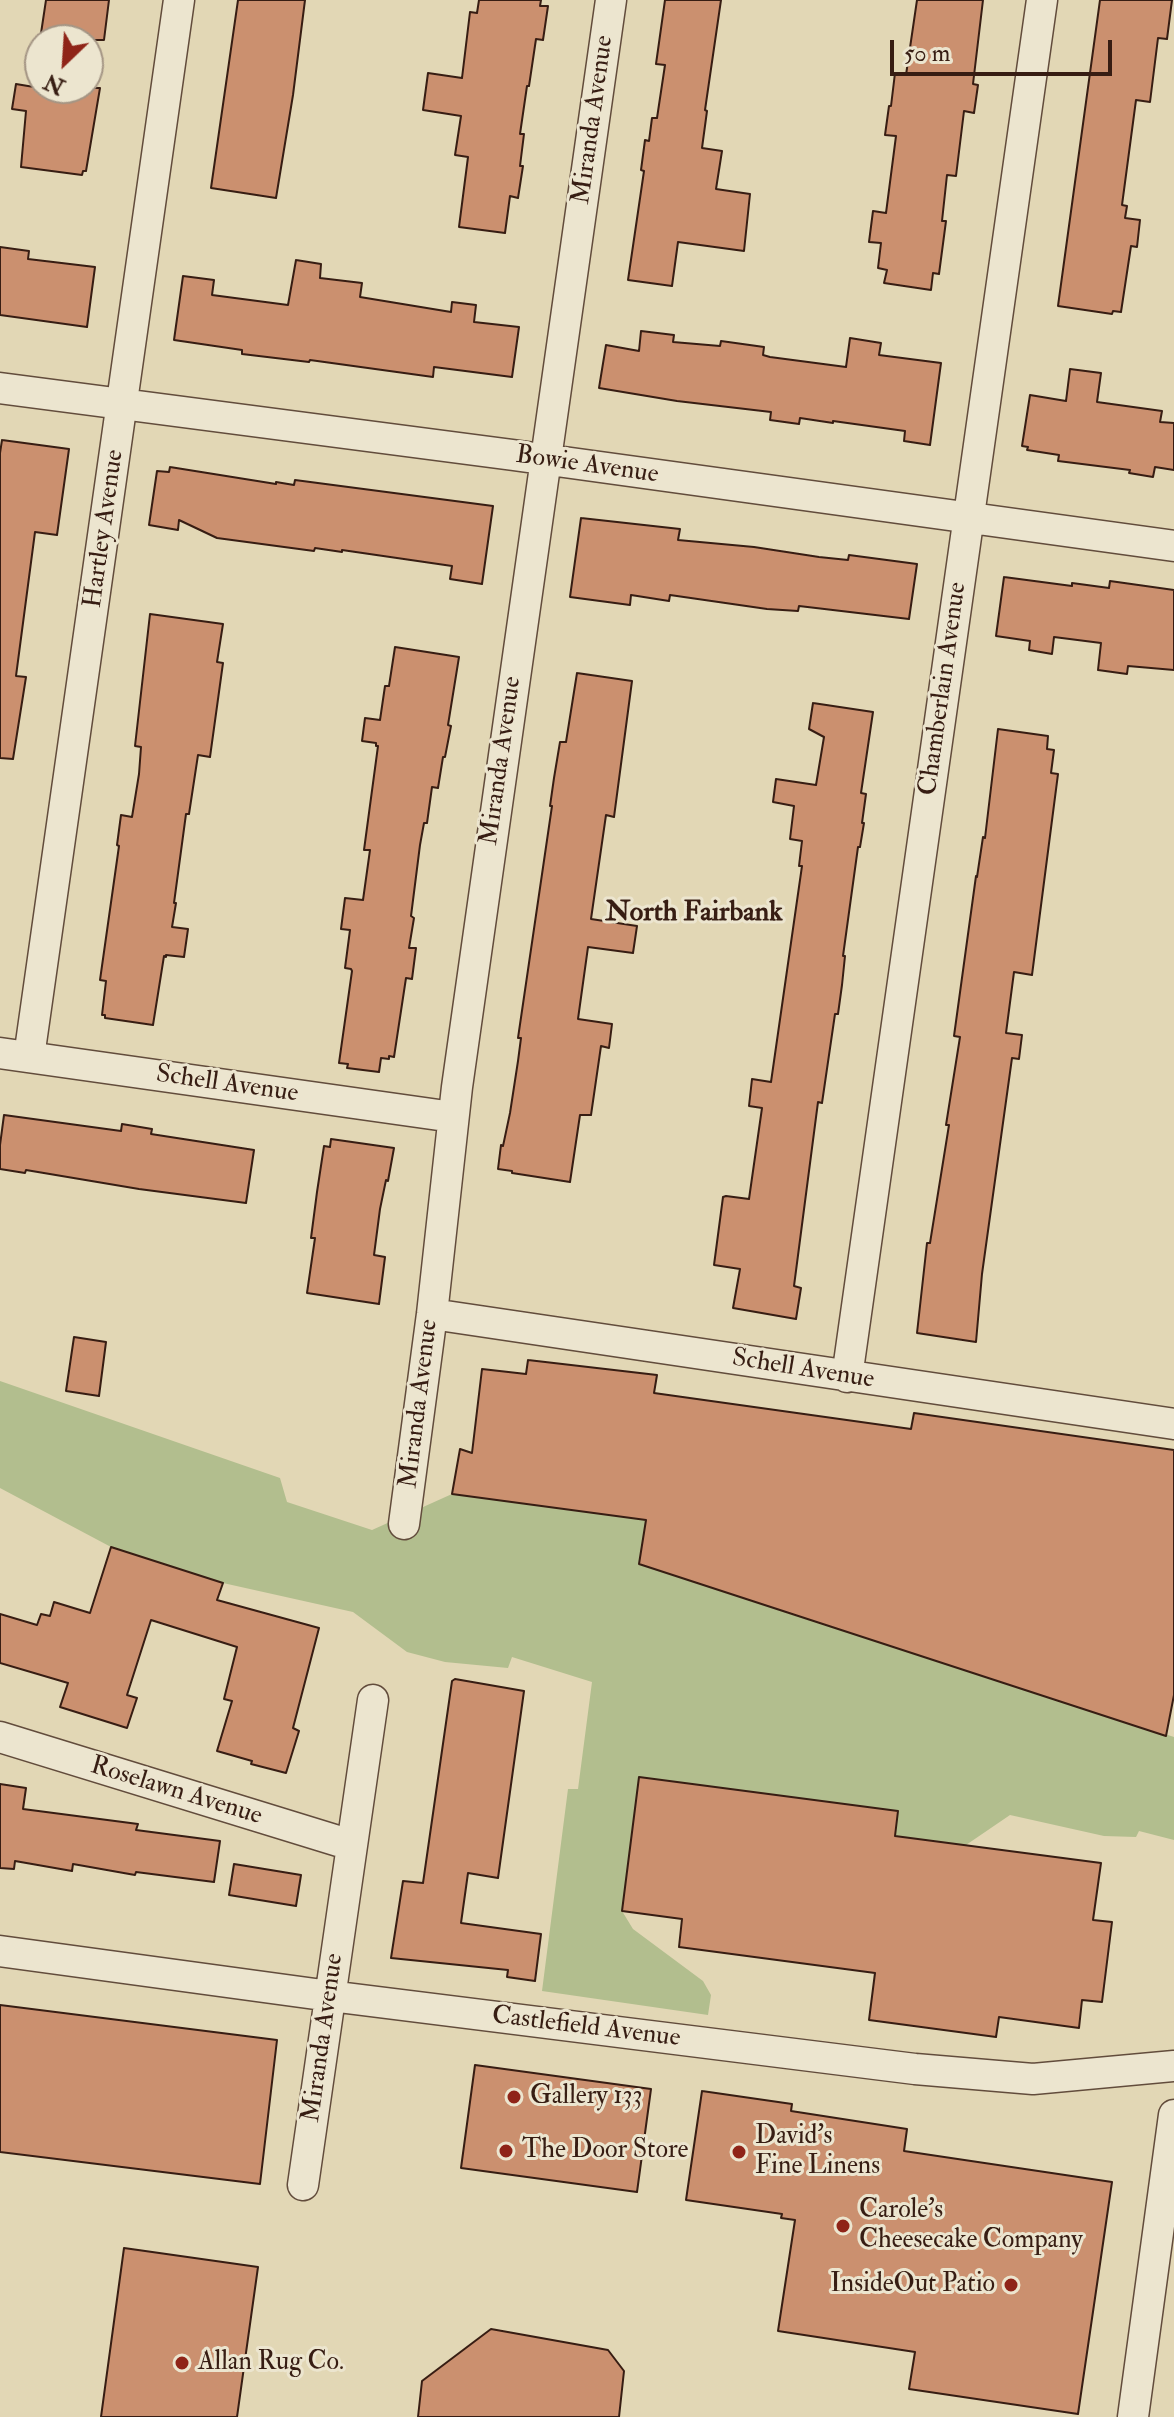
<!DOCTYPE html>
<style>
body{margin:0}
#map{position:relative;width:1174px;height:2417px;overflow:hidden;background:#e2d7b5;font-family:"IM FELL Double Pica",serif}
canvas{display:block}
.north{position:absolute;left:24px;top:24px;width:80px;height:80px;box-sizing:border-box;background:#ece5cf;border:2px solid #a49584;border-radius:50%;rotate:205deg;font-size:22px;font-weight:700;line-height:32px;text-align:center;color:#371d13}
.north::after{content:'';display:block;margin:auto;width:28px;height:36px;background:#8f2418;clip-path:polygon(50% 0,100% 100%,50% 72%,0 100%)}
.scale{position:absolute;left:890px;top:40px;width:222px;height:36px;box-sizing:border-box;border:4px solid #371d13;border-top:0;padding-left:10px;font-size:24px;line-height:28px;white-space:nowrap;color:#371d13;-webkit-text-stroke:6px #ece5cf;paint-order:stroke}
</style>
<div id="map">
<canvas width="1174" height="2417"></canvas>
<div class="north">N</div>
<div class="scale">50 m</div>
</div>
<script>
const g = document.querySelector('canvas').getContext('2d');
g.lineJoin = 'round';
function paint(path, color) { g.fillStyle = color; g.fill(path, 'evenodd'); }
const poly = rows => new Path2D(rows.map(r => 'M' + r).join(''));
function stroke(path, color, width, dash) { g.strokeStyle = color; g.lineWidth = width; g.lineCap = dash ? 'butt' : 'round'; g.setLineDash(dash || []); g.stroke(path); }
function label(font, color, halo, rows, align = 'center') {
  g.font = font + ' "IM FELL Double Pica",serif'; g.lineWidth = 6; g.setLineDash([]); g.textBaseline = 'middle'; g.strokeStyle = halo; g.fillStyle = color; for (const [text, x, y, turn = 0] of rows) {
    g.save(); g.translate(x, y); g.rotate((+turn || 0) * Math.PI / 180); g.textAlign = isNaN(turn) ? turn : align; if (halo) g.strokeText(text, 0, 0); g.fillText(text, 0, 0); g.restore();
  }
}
const green = poly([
 [0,1381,280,1478,287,1502,372,1530,452,1494,646,1520,640,1564,1174,1737,1174,1840,1139,1831,1136,1837,1104,1836,1010,1815,966,1845,895,1836,640,1777,622,1911,633,1929,703,1981,711,1995,708,2015,542,1991,568,1789,578,1789,592,1682,512,1657,508,1668,445,1662,407,1652,353,1612,223,1583,111,1547,0,1488]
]);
const building = poly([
 [46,0,109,0,104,40,40,40,46,0],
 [238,0,305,0,293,95,276,198,211,188,238,0],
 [479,0,541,0,540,6,548,6,543,40,536,39,529,86,527,86,520,134,524,134,520,166,523,166,518,198,510,196,505,233,459,227,468,157,455,155,461,116,423,110,428,73,462,78,470,12,477,13,479,0],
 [665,0,721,0,705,110,707,111,702,148,722,151,716,189,750,194,744,251,678,242,672,286,628,280,644,171,641,170,645,140,649,141,652,118,657,118,665,65,656,64,665,0],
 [917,0,983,0,973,84,978,85,974,113,964,111,956,176,947,175,942,221,946,221,939,274,933,273,931,290,884,283,887,270,878,268,881,243,869,242,873,211,886,213,896,136,885,135,889,106,891,106,895,73,906,75,917,0],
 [1100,0,1172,0,1167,39,1158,38,1150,102,1136,100,1122,205,1127,206,1125,218,1140,220,1137,247,1131,246,1121,312,1113,311,1112,314,1058,306,1100,0],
 [16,84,40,88,100,88,86,171,83,171,82,175,21,167,26,111,12,109,16,84],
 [0,247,29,251,28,259,95,267,87,327,0,315,0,247],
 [296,260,321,264,320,278,362,283,360,297,451,312,452,302,476,305,474,322,519,327,512,377,434,367,433,377,310,360,309,362,242,354,242,350,174,340,183,276,214,280,212,295,288,305,296,260],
 [641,331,674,335,673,342,720,346,721,341,764,347,763,355,770,357,846,367,850,338,881,343,879,355,941,363,930,445,904,441,905,431,833,421,833,423,800,418,799,424,770,420,771,412,677,401,599,388,606,345,639,351,641,331],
 [1070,369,1101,373,1097,402,1162,411,1160,422,1174,423,1174,470,1155,467,1153,477,1129,473,1130,470,1058,461,1059,455,1027,450,1028,447,1022,446,1030,395,1066,401,1070,369],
 [2,440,69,449,57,535,35,532,16,676,26,677,13,759,0,758,0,453,2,440],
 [170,467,276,484,276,482,294,485,295,480,493,506,482,584,450,579,452,566,342,550,342,552,315,548,314,551,217,538,179,520,178,530,149,525,157,471,169,472,170,467],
 [581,518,680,529,678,540,754,547,819,557,848,560,849,555,917,564,909,619,799,606,798,611,767,609,670,595,669,601,631,595,630,605,570,597,581,518],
 [1004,577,1072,586,1072,583,1109,588,1110,581,1174,590,1174,670,1128,666,1127,674,1098,670,1101,643,1054,637,1052,654,1029,650,1030,641,996,636,1004,577],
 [150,614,223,624,217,662,223,663,210,757,198,755,189,814,186,814,174,903,176,903,172,927,188,929,184,957,166,955,166,957,164,956,153,1025,105,1018,105,1015,102,1015,106,981,100,980,119,846,117,845,121,815,132,817,139,774,141,747,135,746,150,614],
 [395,647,459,657,448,725,451,726,445,757,443,757,438,788,432,787,427,823,424,823,420,845,411,916,414,918,409,948,416,948,412,979,406,978,394,1057,389,1056,389,1059,381,1058,379,1072,347,1068,348,1064,339,1063,352,971,351,969,345,968,350,930,341,929,345,898,363,900,370,850,364,850,378,746,376,746,376,743,362,741,365,718,380,720,385,686,389,686,395,647],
 [577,673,632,681,614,817,606,815,591,919,637,926,633,953,588,947,578,1019,612,1024,609,1048,601,1046,591,1115,580,1115,570,1182,512,1173,512,1171,498,1169,501,1145,503,1146,510,1113,518,1061,521,1038,518,1038,552,806,550,806,554,778,560,742,566,742,577,673],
 [813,703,873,712,861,793,866,794,862,823,864,823,860,847,858,847,843,956,845,956,842,985,838,1014,835,1014,822,1103,818,1102,794,1286,801,1288,796,1319,733,1308,740,1269,714,1265,723,1197,726,1196,749,1199,762,1108,749,1106,752,1079,771,1082,802,866,799,866,802,841,790,839,794,806,773,802,776,779,816,785,824,737,809,729,813,703],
 [998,729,1048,736,1047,749,1054,750,1051,773,1058,774,1032,975,1014,972,1006,1033,1022,1035,1019,1059,1012,1058,982,1274,976,1342,917,1333,927,1243,930,1243,949,1125,946,1125,960,1037,954,1036,976,876,977,877,983,837,985,838,998,729],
 [4,1115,121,1131,122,1124,152,1129,151,1134,254,1150,246,1203,139,1189,26,1170,25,1173,0,1169,0,1145,4,1115],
 [331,1139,394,1148,388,1181,386,1180,380,1209,374,1255,385,1257,379,1304,307,1293,315,1238,311,1238,317,1192,324,1146,330,1147,331,1139],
 [74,1337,106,1342,99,1396,66,1391,74,1337],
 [528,1360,657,1375,654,1393,911,1429,914,1413,1174,1450,1174,1695,1166,1736,639,1564,646,1520,452,1494,460,1449,472,1453,482,1369,526,1374,528,1360],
 [111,1547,223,1583,217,1600,319,1628,293,1728,299,1731,286,1773,251,1764,252,1761,217,1751,232,1701,224,1699,237,1647,151,1620,127,1695,137,1698,127,1728,60,1707,68,1683,0,1663,0,1614,37,1625,41,1614,50,1616,54,1602,90,1613,111,1547],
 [455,1679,524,1691,498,1878,468,1873,461,1923,541,1934,535,1981,507,1977,508,1970,391,1958,403,1881,423,1883,452,1681,455,1679],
 [639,1777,898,1811,895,1836,1101,1863,1093,1920,1112,1922,1102,2002,1082,2000,1079,2028,999,2017,996,2037,869,2020,875,1973,679,1947,682,1919,622,1911,639,1777],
 [0,1784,26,1788,23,1809,138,1824,136,1830,220,1841,214,1882,136,1872,135,1875,73,1864,72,1871,15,1861,14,1869,0,1868,0,1784],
 [234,1864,301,1875,296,1906,229,1895,234,1864],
 [0,2005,277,2040,260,2184,0,2152,0,2005],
 [475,2065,651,2089,637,2192,461,2168,475,2065],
 [702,2091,792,2104,791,2111,907,2129,904,2151,1112,2182,1078,2414,909,2389,915,2352,778,2331,795,2220,781,2218,782,2214,686,2200,702,2091],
 [124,2248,258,2267,237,2417,101,2417,124,2248],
 [491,2329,608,2350,624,2371,619,2417,418,2417,422,2381,491,2329]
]);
const minor = poly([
 [0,388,513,455,1174,546],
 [0,1053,453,1117],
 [29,1057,179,0],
 [432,1314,1174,1424],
 [847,1377,1042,0],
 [404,1524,432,1314,457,1087,611,0],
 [0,1737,351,1845],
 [0,1951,330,1996,915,2069,1033,2079,1174,2066],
 [303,2185,373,1700],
 [1133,2417,1174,2115]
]);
const markers = [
 [514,2097,8,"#8f2418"],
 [506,2151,8,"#8f2418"],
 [739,2152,8,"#8f2418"],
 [843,2226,8,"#8f2418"],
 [1011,2285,8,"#8f2418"],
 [182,2363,8,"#8f2418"]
];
const streetNames = [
 ["Miranda Avenue",594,120,-82],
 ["Bowie Avenue",587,466,8],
 ["Hartley Avenue",105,529,-82],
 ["Chamberlain Avenue",944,689,-82],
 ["Miranda Avenue",502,761,-82],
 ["Schell Avenue",227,1085,8],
 ["Schell Avenue",803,1370,9],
 ["Miranda Avenue",420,1404,-83],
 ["Roselawn Avenue",176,1792,17],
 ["Castlefield Avenue",586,2028,7],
 ["Miranda Avenue",324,2038,-82]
];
const poiNames = [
 ["Gallery 133",530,2097],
 ["David's",755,2137],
 ["Fine Linens",755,2167],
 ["The Door Store",522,2151],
 ["Carole's",859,2211],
 ["Cheesecake Company",859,2241],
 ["InsideOut Patio",995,2285,"right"],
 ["Allan Rug Co.",198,2363]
];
const neighbourhoodNames = [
 ["North Fairbank",694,914]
];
paint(green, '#b2be8e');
paint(building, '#cb906f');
stroke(building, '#371d13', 2);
stroke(minor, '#624c3c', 33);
stroke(minor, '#ece5cf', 30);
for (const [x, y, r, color] of markers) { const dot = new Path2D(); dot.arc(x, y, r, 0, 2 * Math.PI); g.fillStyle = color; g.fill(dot); stroke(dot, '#ece5cf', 3); }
label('26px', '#371d13', '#ece5cf', streetNames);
label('26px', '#371d13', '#ece5cf', poiNames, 'left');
label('bold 28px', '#371d13', '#ece5cf', neighbourhoodNames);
</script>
